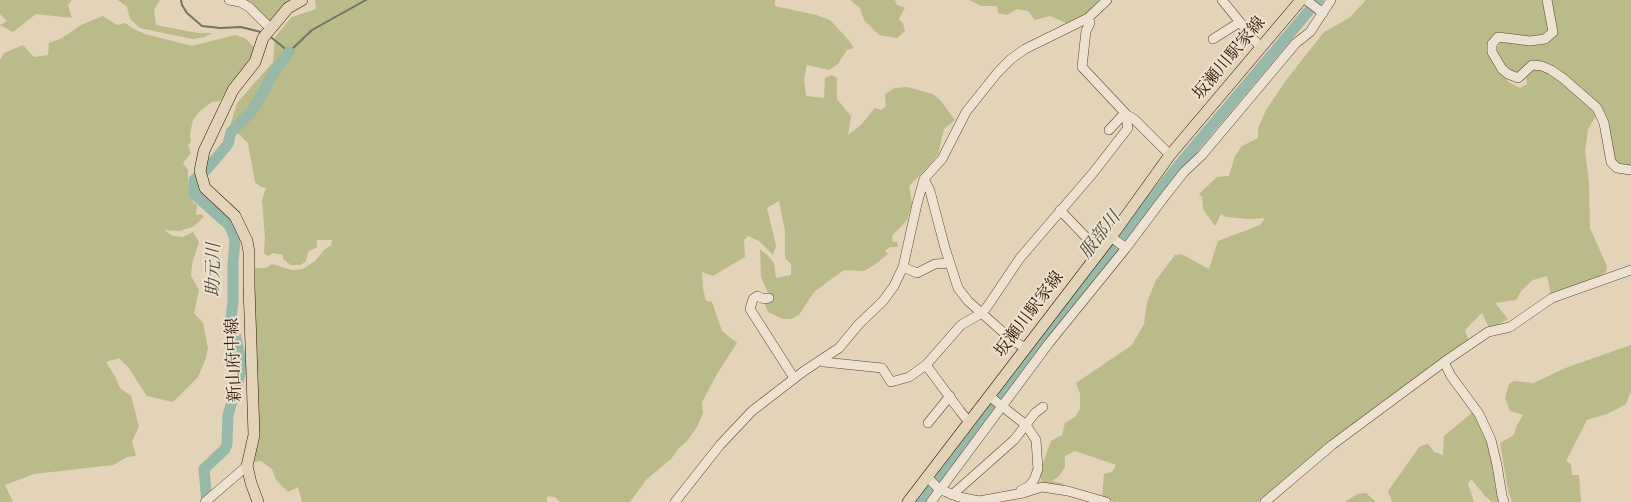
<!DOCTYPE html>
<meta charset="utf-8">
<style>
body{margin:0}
canvas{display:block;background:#e3d3b8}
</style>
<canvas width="1631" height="502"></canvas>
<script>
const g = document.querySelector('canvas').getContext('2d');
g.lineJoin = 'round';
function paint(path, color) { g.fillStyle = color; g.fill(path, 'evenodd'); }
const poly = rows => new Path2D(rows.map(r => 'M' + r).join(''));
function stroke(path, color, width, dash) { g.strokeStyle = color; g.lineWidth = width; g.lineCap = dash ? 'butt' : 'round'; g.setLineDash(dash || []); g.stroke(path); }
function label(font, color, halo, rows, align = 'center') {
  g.font = font + ' "IM FELL Double Pica","Noto Serif JP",serif'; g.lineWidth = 4; g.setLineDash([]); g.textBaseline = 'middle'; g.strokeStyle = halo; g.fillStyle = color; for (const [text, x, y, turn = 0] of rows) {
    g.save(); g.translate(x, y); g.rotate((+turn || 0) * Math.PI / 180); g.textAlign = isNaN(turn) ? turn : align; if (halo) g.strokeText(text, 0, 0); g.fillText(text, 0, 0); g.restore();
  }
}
const green = poly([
 [0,0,72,0,68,5,72,18,36,14,13,32,0,25,7,21,0,14],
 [118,0,160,0,154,10,156,25,198,33,212,33,205,37,192,39,140,28,130,19,127,7],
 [238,0,298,0,269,23],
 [315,0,775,0,775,6,816,15,830,20,846,37,854,48,847,50,838,64,829,70,807,65,804,79,806,96,824,98,825,78,832,75,837,78,837,99,851,116,848,135,861,125,875,108,881,110,886,106,885,94,895,88,907,87,933,94,940,100,955,120,944,129,938,154,928,167,909,186,912,204,907,220,892,236,893,242,897,242,898,247,890,247,885,251,888,254,873,266,864,271,845,270,841,272,814,292,799,315,791,319,783,319,768,312,765,304,772,302,773,298,768,293,761,277,760,249,768,256,774,263,776,278,791,275,791,264,785,258,785,231,779,201,767,208,776,246,773,255,759,241,748,236,744,240,745,257,713,276,702,272,703,289,706,301,712,302,722,331,737,343,717,374,702,402,703,413,697,427,687,441,679,448,671,459,646,480,630,502,560,502,555,497,547,496,547,502,302,502,298,487,288,492,276,480,272,469,261,461,253,462,252,452,258,445,251,268,266,268,272,264,292,270,303,269,315,261,324,250,331,245,332,240,317,240,317,247,308,252,306,261,301,265,291,265,283,259,283,255,273,253,268,256,264,253,265,238,262,200,266,188,261,187,255,182,248,143,230,126,237,103,273,62,275,37,292,17,316,9],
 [850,0,895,0,897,5,905,8,899,19,903,23,905,31,897,38,879,35,864,20,860,8],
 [969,0,1099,0,1087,15,1068,24,1050,16,1035,20,1028,11,1017,9,1007,15,998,13,997,6,981,6],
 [1366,0,1543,0,1550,29,1544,36,1523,37,1501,32,1496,34,1490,41,1508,82,1520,88,1527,84,1526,76,1534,68,1541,69,1557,79,1597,114,1588,129,1585,151,1589,183,1590,228,1607,266,1606,272,1597,278,1551,294,1547,276,1533,280,1522,290,1516,300,1495,303,1508,319,1499,324,1489,328,1482,313,1465,330,1469,342,1258,502,1114,502,1102,497,1104,474,1112,472,1116,465,1075,451,1065,456,1065,467,1059,476,1052,481,1064,484,1065,489,1042,483,1039,474,1051,441,1062,435,1065,423,1075,417,1080,409,1080,393,1076,383,1132,345,1144,324,1147,302,1156,280,1175,255,1181,254,1209,269,1218,241,1260,225,1265,218,1249,219,1226,217,1221,214,1215,226,1203,209,1202,197,1199,194,1217,177,1229,176,1235,156,1242,146,1258,138,1258,128,1266,110,1287,79,1324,32,1349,18],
 [1550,0,1631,0,1631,168,1616,163,1612,159,1606,126,1567,76,1548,63,1535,61,1519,74,1510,70,1499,59,1496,50,1500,42,1554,37],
 [103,16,117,25,125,23,134,29,145,34,192,46,235,35,245,38,254,47,249,62,241,74,228,87,220,101,212,102,200,111,193,120,190,134,191,143,188,144,191,153,183,163,188,170,188,183,193,202,197,205,196,215,201,214,204,217,193,227,179,231,164,230,173,236,183,237,193,232,199,242,192,264,191,276,199,290,194,313,203,323,208,348,206,358,198,377,173,402,147,396,128,367,119,358,106,362,115,376,120,388,131,396,139,426,132,442,136,456,127,457,113,465,34,474,5,485,13,502,0,502,0,60,4,53,23,45,34,57,48,55,49,43,62,38,81,25],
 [1631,345,1631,391,1626,404,1607,414,1587,420,1566,461,1571,464,1572,475,1579,475,1581,502,1512,502,1508,490,1500,443,1514,435,1516,427,1523,415,1510,411,1505,398,1509,384,1514,381,1533,383,1568,367],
 [1474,411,1489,426,1506,502,1492,502,1486,497,1471,479,1468,484,1474,502,1392,502,1388,491,1420,446,1428,444,1434,452,1443,455,1444,436],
 [1366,493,1376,502,1345,502,1357,494]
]);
const stream = poly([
 [181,0,182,5,187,13,202,26,220,28,241,27,261,32],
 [272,38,289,52,312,30,366,0]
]);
const river = poly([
 [207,502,204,469,225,449,227,444,228,415,242,368,237,342,231,318,233,302,233,263,235,240,230,226,194,194,194,180,207,169,228,144,231,132,252,111,274,72,289,52],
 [921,502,989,406,1184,159,1318,0]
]);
const minor = poly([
 [229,0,240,2,249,7,270,28],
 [1222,0,1240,22,1251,37,1261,47],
 [1306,0,1323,13],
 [1547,0,1553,32,1545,39,1530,41,1498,37,1492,44,1492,52,1502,69,1508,74,1518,78,1532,65,1542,66,1551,70,1564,79,1597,108,1604,123,1611,162,1617,168,1631,170],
 [1088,18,1090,23,1086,31,1082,67,1127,115,1134,119,1170,155],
 [1213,39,1240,22],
 [1229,50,1242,44,1251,37],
 [1109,130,1122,116,1127,115],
 [924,179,930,191,945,248,958,288,968,301,1013,341,1026,348],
 [1060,210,1100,252],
 [1111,237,1126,248],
 [903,267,917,273,935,264,950,263],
 [769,298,764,299,757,296,753,299,750,309,794,378],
 [822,360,824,362,882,368,891,382,909,377,926,365,961,325,982,313,987,307,1020,258,1093,173,1128,128,1126,117,1127,115],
 [1444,362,1451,376,1479,414,1491,440,1497,465,1502,496,1504,502],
 [926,365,960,411,969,422],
 [989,396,1026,425,1036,440,1038,469,1034,480,1028,487,1021,490],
 [928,423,950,396],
 [927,477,939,489,959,497,979,501,1023,493,1042,487,1068,491,1106,502],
 [952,495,1014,440,1035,413,1043,407],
 [205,502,247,466],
 [675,502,720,445,752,411,804,371,839,348,859,324,883,301,894,286,903,267,917,204,924,179,942,159,966,112,998,72,1011,59,1025,49,1088,18,1107,0],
 [931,502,1049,343,1126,248,1162,200,1184,172,1202,155,1296,43,1310,32,1331,0],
 [1265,502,1332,445,1444,362,1488,332,1510,327,1552,298,1631,270]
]);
const major = poly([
 [258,502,251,483,247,466,254,435,249,286,249,252,247,241,235,216,205,188,200,171,204,151,233,90,255,62,263,38,288,8,302,0],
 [908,502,1111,237,1170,155,1301,0]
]);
const streetNames = [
 ["坂瀬川駅家線",1230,59,-50],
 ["坂瀬川駅家線",1030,315,-53],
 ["新山府中線",235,360,-92]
];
const waterNames = [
 ["服部川",1101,236,-52],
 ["助元川",215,270,-89]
];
paint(green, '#bbba89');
stroke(stream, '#6e7766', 2);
stroke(river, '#96b9aa', 11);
stroke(minor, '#5e432e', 10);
stroke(major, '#321300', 12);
stroke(minor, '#ede2d1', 9);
stroke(major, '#e3d3b8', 11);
label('17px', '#321300', '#ede2d1', streetNames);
label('italic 18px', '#554d3c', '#ede2d1', waterNames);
</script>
